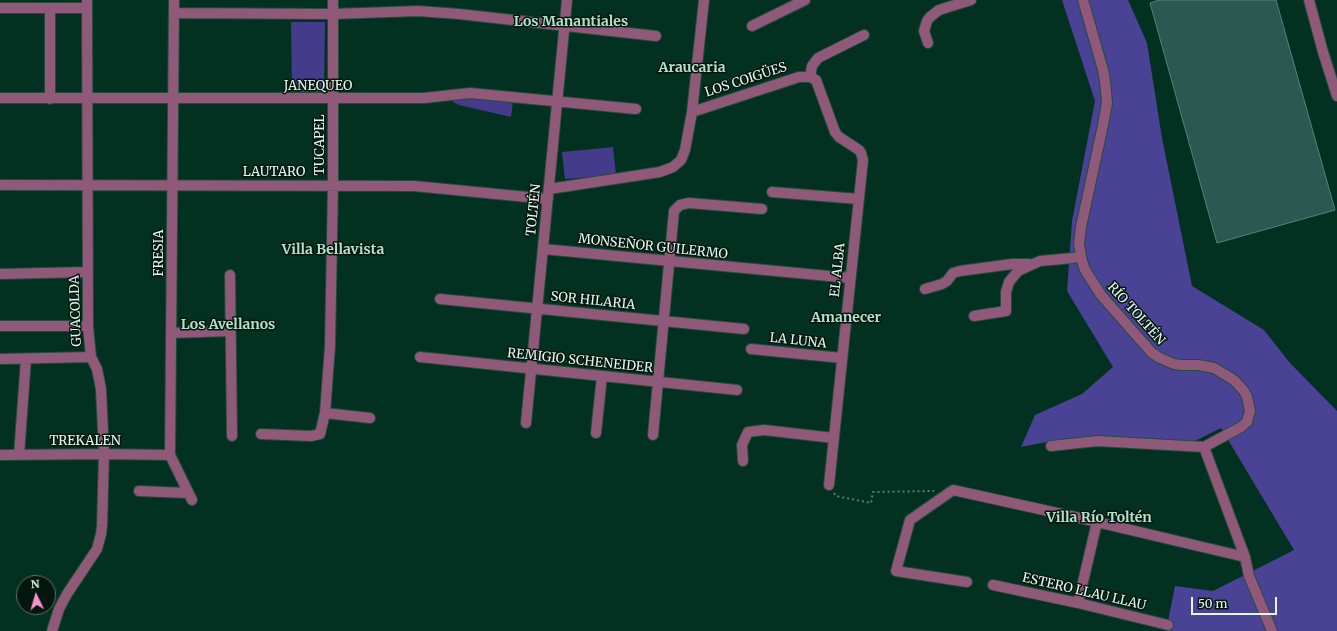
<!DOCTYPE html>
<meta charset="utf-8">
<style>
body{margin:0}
#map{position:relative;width:1337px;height:631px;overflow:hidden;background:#033121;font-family:Merriweather,serif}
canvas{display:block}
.north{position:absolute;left:16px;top:575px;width:40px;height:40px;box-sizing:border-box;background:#05160e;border:1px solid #5d7168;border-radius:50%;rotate:355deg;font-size:11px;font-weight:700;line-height:16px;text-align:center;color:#e2f9ee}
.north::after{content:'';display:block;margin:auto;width:14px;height:18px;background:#f790ce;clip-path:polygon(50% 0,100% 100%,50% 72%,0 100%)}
.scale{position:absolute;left:1191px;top:597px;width:86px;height:18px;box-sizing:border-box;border:2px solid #e2f9ee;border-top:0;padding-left:5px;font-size:12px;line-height:14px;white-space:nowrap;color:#e2f9ee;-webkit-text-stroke:3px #05160e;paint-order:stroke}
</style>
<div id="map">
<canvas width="1337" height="631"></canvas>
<div class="north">N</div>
<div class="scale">50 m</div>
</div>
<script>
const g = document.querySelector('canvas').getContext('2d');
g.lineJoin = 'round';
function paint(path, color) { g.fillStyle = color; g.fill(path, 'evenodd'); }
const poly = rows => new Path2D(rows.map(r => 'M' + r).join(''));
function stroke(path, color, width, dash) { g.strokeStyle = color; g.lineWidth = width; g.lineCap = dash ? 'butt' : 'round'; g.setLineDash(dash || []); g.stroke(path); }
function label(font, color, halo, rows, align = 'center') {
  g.font = font + ' Merriweather,serif'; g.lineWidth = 3; g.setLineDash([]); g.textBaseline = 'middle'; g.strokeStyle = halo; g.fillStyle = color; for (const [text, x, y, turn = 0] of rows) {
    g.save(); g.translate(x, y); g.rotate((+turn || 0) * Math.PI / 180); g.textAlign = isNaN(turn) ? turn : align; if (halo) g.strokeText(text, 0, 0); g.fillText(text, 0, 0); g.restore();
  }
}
const green = poly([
 [291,22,325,22,324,92,292,93],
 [463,96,513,101,511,117,459,105,453,102,452,98],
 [613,147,616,175,565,179,562,152]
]);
const forest = poly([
 [1062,0,1128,0,1147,43,1162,138,1192,286,1264,330,1290,363,1337,411,1337,631,1166,631,1175,586,1213,591,1294,550,1221,428,1189,444,1052,441,1021,447,1035,415,1082,394,1113,367,1067,291,1072,221,1095,101]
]);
const building = poly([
 [1159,0,1276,0,1335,210,1217,243,1150,3,1159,0]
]);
const path = poly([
 [834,493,836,496,871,503,873,492,934,491]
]);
const minor = poly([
 [174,0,170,455,192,500],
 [1083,0,1103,70,1105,81,1107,103,1103,125,1081,227,1079,244,1082,261,1085,270,1101,295,1152,353,1160,358,1174,364,1181,365,1198,365,1214,368,1234,380,1244,391,1247,397,1250,411,1247,422,1241,427,1204,447],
 [1309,0,1323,52,1337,96],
 [0,8,87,8],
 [50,8,50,99],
 [174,13,333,14,418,11,459,14,656,36],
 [752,26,805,0],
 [928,43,924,31,927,21,930,17,939,10,971,0],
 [810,77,816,80,835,132,839,137,859,150,861,153,863,160,829,485],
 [810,77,812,66,818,58,864,35],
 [0,98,424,98,470,93,636,109],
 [692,112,799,77,810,77],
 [0,185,414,186,548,199],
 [549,189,660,172,673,167,681,160,685,150,692,112,704,0],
 [772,192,859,199],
 [543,249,850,278],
 [0,274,87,272],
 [230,275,232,436],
 [925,289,942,284,947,281,953,273,960,271,1012,264,1029,264],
 [440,299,744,329],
 [974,316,1006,311,1006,292,1009,282,1018,271,1040,261,1073,258,1081,256],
 [0,326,88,326],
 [171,333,230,331],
 [751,349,842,358],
 [420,357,737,390],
 [0,359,91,357],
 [325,413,370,418],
 [526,423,567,0],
 [596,433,602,376],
 [261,434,311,436,320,434,325,413,330,346,333,185,333,0],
 [653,435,674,211,680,205,689,203,762,209],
 [1051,446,1097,441,1204,447],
 [1204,447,1245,557,1249,576,1272,631],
 [0,455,104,454,170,455],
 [19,455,26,359],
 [743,461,742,445,748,432,764,430,834,438],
 [139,491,188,493],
 [967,582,896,571,910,520,953,490,1080,518,1245,557],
 [993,585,1078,603,1168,625],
 [1078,603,1097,522],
 [52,631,59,609,67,594,97,549,101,534,102,526,104,454,101,389,97,369,91,357,88,326,87,0]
]);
const streetNames = [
 ["LOS COIGÜES",746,80,-18],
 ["JANEQUEO",318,86],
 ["TUCAPEL",320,145,-90],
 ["LAUTARO",274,172],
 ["TOLTÉN",534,210,-84],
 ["MONSEÑOR GUILERMO",653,247,6],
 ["FRESIA",159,253,-90],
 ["EL ALBA",838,270,-84],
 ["SOR HILARIA",593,301,6],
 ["GUACOLDA",76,311,-92],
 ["RÍO TOLTÉN",1136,314,48],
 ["LA LUNA",798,341,6],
 ["REMIGIO SCHENEIDER",580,361,6],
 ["TREKALEN",85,441],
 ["ESTERO LLAU LLAU",1084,592,13]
];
const neighbourhoodNames = [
 ["Los Manantiales",571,22],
 ["Araucaria",692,68],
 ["Villa Bellavista",333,250],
 ["Amanecer",846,318],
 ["Los Avellanos",228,325],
 ["Villa Río Toltén",1099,518]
];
paint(green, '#443b8b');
paint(forest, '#4a4294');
paint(building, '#2b5952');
stroke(building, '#50847c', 1);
stroke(minor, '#224d3e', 12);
stroke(path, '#597e70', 2, [2, 3]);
stroke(minor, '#905879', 10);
label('13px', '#e2f9ee', '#05160e', streetNames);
label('bold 14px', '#b3e1cb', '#05160e', neighbourhoodNames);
</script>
